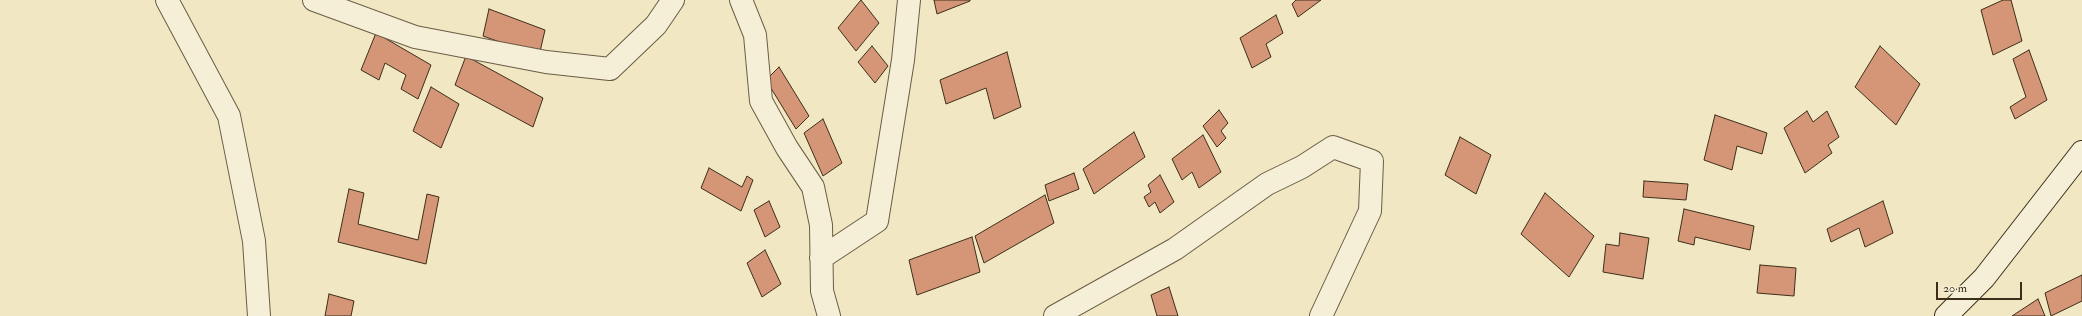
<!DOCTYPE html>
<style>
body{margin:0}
#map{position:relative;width:2082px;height:316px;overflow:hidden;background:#f1e7c2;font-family:"IM FELL Double Pica",serif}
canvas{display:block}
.scale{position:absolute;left:1936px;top:282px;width:86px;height:18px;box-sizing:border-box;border:2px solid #3d2e1b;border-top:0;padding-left:5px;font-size:12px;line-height:14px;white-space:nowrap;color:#3d2e1b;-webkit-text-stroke:3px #f6efd7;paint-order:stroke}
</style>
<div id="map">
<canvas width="2082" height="316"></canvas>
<div class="scale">20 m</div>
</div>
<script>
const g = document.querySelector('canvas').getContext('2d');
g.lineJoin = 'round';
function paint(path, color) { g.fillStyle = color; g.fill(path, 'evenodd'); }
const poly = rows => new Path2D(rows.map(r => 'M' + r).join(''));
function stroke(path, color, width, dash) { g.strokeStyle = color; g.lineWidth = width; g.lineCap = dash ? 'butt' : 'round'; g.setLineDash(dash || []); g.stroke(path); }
const building = poly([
 [861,0,879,23,856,51,838,28,861,0],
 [934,0,970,0,970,1,937,14,934,0],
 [1296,0,1321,0,1298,17,1292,4,1296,0],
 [2003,0,2011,0,2022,41,1993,55,1981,10,2003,0],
 [489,9,545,30,539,56,483,36,489,9],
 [1276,15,1283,33,1266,44,1271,57,1252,68,1240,38,1276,15],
 [376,33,431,65,418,99,401,89,406,75,385,63,379,80,361,70,376,33],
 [872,46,888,66,875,83,858,62,872,46],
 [1880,46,1920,84,1896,125,1855,87,1880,46],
 [2029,50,2047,100,2015,119,2010,107,2026,97,2013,59,2029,50],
 [1007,52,1021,107,994,119,986,88,946,104,940,80,1007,52],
 [466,56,543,98,533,127,455,85,466,56],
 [779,67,809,116,796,129,766,80,779,67],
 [431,87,459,104,441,148,413,131,431,87],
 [1219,110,1228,123,1221,131,1226,138,1217,147,1203,126,1219,110],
 [1807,111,1813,122,1827,111,1839,137,1828,145,1832,153,1805,173,1784,128,1807,111],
 [1715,115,1767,133,1762,154,1737,146,1732,170,1704,160,1715,115],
 [823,119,842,163,823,176,804,133,823,119],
 [1134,132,1145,157,1094,194,1083,169,1134,132],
 [1203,135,1221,172,1199,188,1192,172,1182,180,1172,159,1203,135],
 [1460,137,1491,155,1476,194,1445,175,1460,137],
 [709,168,742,187,747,176,753,180,741,211,701,188,709,168],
 [1074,173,1079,189,1049,201,1045,185,1074,173],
 [1160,175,1174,202,1160,213,1155,202,1149,207,1144,197,1151,192,1148,185,1160,175],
 [1644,181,1688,184,1686,200,1643,197,1644,181],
 [349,189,364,193,358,224,418,240,427,194,439,197,426,264,338,242,349,189],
 [1545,193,1594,236,1569,277,1521,234,1545,193],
 [1045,195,1054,223,984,263,975,236,1045,195],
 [769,201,780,227,765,237,754,210,769,201],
 [1883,201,1893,233,1865,247,1859,228,1831,242,1827,229,1883,201],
 [1684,209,1754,226,1750,250,1695,237,1694,245,1678,241,1684,209],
 [1620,233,1649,238,1643,279,1603,272,1606,244,1619,246,1620,233],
 [972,237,980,272,917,295,909,260,972,237],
 [765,250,781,284,762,297,747,263,765,250],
 [1760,265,1796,268,1794,296,1757,293,1760,265],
 [2082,275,2082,301,2051,316,2045,293,2082,275],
 [1169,287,1178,316,1157,316,1151,295,1169,287],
 [329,294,354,301,351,316,325,316,329,294],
 [2038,299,2045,316,2012,316,2038,299]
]);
const street = poly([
 [167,0,229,116,254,241,259,316],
 [314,0,415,37,546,62,610,69,656,25,673,0],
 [741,0,755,35,761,101,787,148,813,187,821,225,822,291,829,316],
 [821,258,877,221,903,60,909,0],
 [1055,316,1175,249,1267,184,1302,167,1333,147,1372,161,1370,211,1321,316]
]);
const secondary = poly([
 [1946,316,1984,278,2082,152]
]);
paint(building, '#d49676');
stroke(building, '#3d2e1b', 1);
stroke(street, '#6a5c45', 24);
stroke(secondary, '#3d2e1b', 24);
stroke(street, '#f6efd7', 22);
stroke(secondary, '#f6efd7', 22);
</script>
